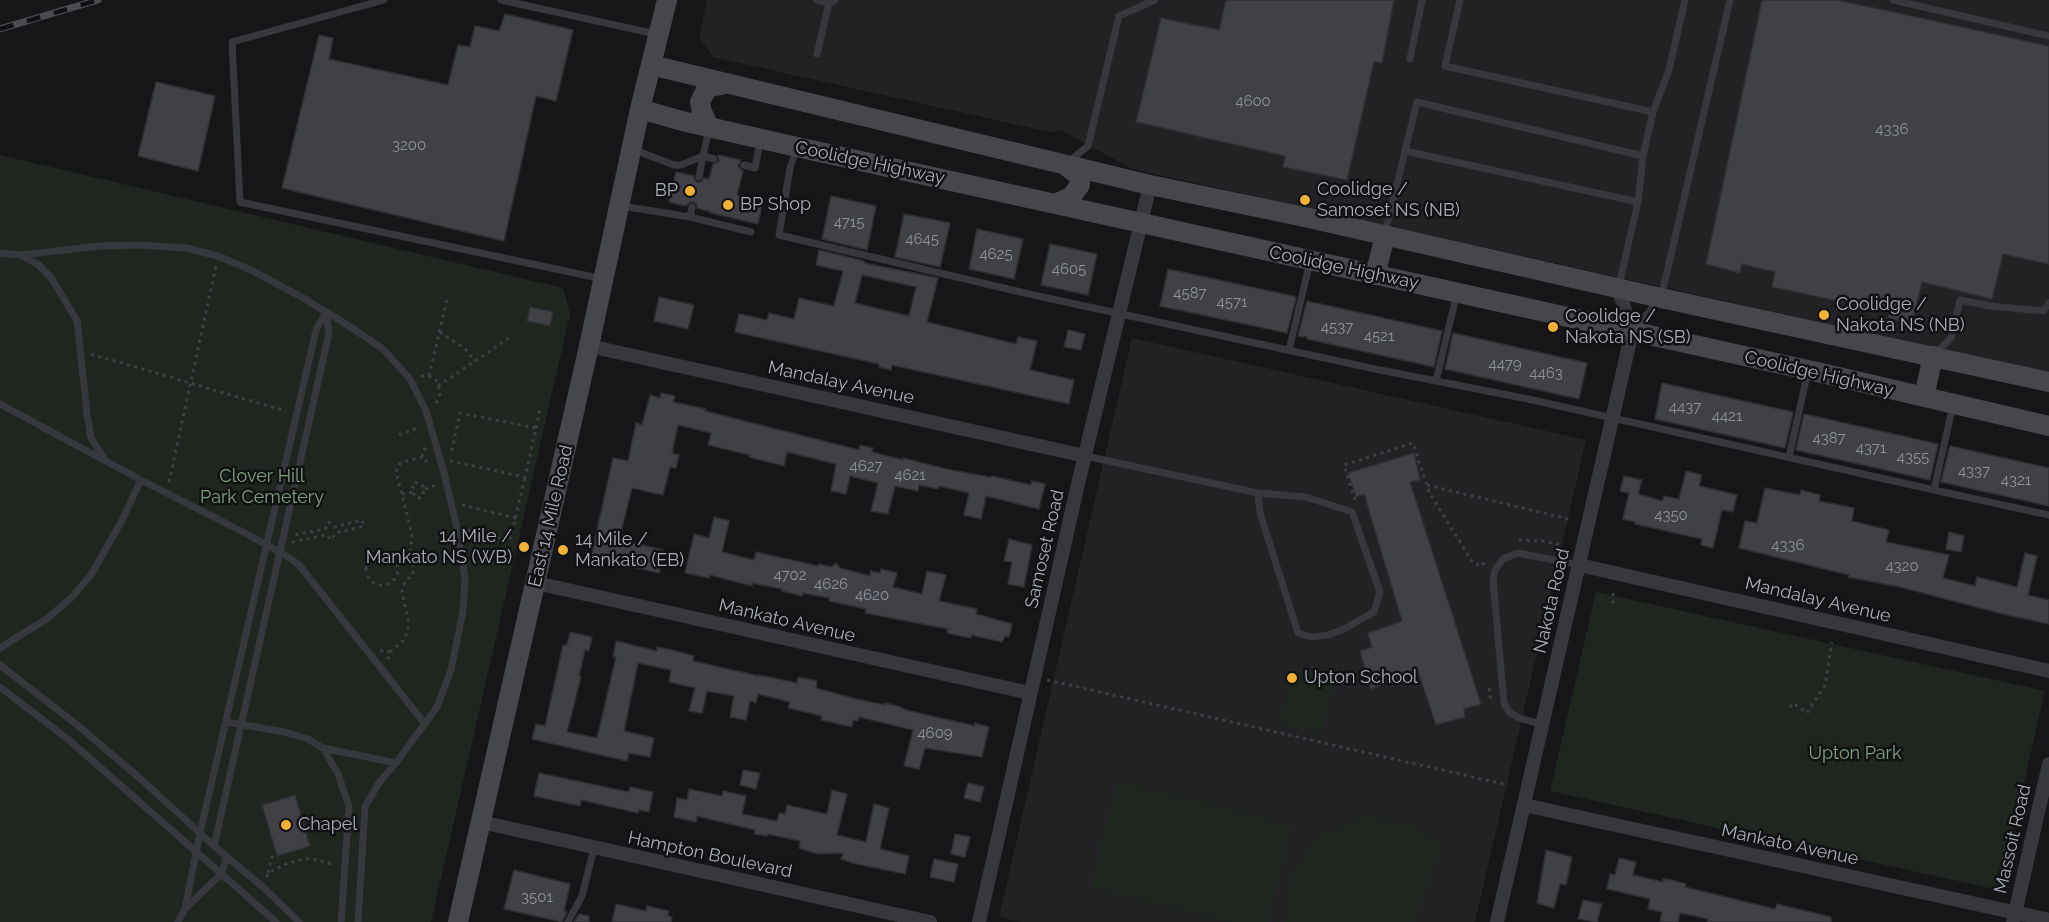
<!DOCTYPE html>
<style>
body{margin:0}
canvas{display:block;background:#161618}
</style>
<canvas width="2049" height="922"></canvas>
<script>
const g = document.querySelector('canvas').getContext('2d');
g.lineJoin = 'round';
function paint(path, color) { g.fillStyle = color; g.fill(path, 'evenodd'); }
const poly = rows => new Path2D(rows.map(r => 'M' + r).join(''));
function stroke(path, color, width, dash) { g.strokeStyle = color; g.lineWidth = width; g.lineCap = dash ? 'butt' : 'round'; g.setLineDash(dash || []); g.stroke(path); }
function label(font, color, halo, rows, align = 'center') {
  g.font = font + ' Raleway,sans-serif'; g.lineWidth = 5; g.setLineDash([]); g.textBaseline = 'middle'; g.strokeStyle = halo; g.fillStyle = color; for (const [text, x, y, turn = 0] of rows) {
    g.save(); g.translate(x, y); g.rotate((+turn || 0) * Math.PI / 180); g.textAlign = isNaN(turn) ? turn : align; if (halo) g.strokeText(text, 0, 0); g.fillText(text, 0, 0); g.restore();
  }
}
const built = poly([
 [707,0,2049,0,2049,373,1133,169,1060,130,1050,132,713,57,699,37],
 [1132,338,1586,440,1475,922,1022,922,999,917]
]);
const green = poly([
 [0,155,563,288,570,314,431,922,0,922],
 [1596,592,2045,691,1999,890,1550,791],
 [1293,668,1334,679,1321,735,1279,724],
 [1117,781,1292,824,1268,922,1230,922,1091,888],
 [1365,816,1411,823,1441,845,1414,922,1285,922,1289,882,1316,837]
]);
const building = poly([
 [1226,0,1394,0,1382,63,1374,62,1347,180,1283,167,1285,156,1136,122,1161,18,1219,30,1226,0],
 [1762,0,1838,0,2049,46,2049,264,2003,254,1992,299,1922,282,1912,323,1888,318,1890,312,1772,287,1775,272,1742,264,1740,273,1706,264,1762,0],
 [505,14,573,30,556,101,536,96,504,241,282,188,319,35,333,38,329,59,448,85,458,45,470,47,475,26,499,31,505,14],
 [156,82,215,96,198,171,138,156,156,82],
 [718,155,741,160,738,166,743,171,737,195,763,200,758,224,711,213,711,212,697,208,697,205,694,202,690,202,686,206,669,202,676,172,694,176,694,179,697,182,701,182,704,178,709,179,713,164,719,161,718,155],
 [831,196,876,206,867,250,822,239,831,196],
 [904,214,950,223,940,267,895,257,904,214],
 [977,229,1023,239,1014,279,969,269,977,229],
 [1050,244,1097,254,1088,295,1041,285,1050,244],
 [819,250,864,261,864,263,938,278,927,322,1016,344,1018,337,1037,341,1030,370,1074,380,1069,404,892,365,891,370,879,367,879,364,735,332,739,314,767,320,769,313,794,319,799,298,834,306,843,271,816,265,819,250],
 [862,275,916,287,909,316,855,303,862,275],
 [1168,269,1293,296,1296,298,1287,333,1160,306,1168,269],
 [659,297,694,305,688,329,654,321,659,297],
 [1307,301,1442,331,1434,367,1307,339,1307,337,1298,336,1307,301],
 [530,307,553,312,550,326,527,321,530,307],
 [1068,330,1085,334,1081,350,1064,347,1068,330],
 [1453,333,1587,363,1579,399,1445,369,1453,333],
 [1662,383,1793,412,1785,448,1655,419,1662,383],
 [661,393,675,396,673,402,706,409,705,411,859,450,860,445,873,448,872,452,903,460,903,458,946,469,990,477,992,476,1031,485,1032,481,1045,484,1039,509,986,496,981,519,964,515,969,493,939,486,938,489,919,485,918,491,895,486,888,514,871,511,878,483,850,476,846,494,831,491,836,464,787,452,784,466,749,457,750,455,708,445,711,433,678,425,672,453,679,455,676,468,670,467,663,495,632,488,619,540,664,550,659,573,591,557,613,458,628,461,636,423,642,425,650,395,660,398,661,393],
 [1804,414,1938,444,1930,480,1796,450,1804,414],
 [1950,446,2049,468,2049,506,1941,482,1950,446],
 [1414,453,1420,480,1410,482,1481,704,1464,709,1465,717,1436,725,1418,671,1371,689,1360,651,1372,647,1368,633,1402,621,1364,494,1356,497,1348,473,1414,453],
 [1686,471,1702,475,1699,486,1737,495,1733,512,1722,510,1713,548,1701,545,1702,539,1635,524,1635,522,1623,519,1629,493,1620,491,1624,476,1642,480,1638,494,1662,501,1664,496,1679,499,1686,471],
 [1765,488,1800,495,1801,490,1820,495,1819,501,1854,508,1852,521,1889,530,1886,542,1949,555,1943,578,1975,586,1977,577,2017,587,2025,553,2037,556,2028,595,2049,600,2049,624,2003,614,1900,587,1848,577,1849,575,1739,548,1745,521,1757,523,1765,488],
 [714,517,729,521,722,552,754,560,756,552,818,566,819,564,831,567,836,563,840,568,870,576,871,571,880,573,881,569,897,573,893,587,922,594,927,571,946,575,939,601,977,609,976,614,1012,624,1009,637,1005,636,1002,642,971,635,971,638,947,633,948,629,865,613,866,609,829,601,829,598,803,593,802,596,782,591,782,589,752,583,752,586,710,575,710,578,685,573,694,534,709,538,714,517],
 [1949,532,1964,536,1961,552,1946,549,1949,532],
 [1009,539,1032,545,1024,587,1008,584,1012,562,1004,561,1009,539],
 [570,632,592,637,589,651,585,650,579,676,581,677,567,732,597,738,616,657,613,657,616,641,657,651,657,647,672,650,694,656,693,661,759,676,759,675,797,683,798,677,817,681,816,688,852,698,885,705,885,703,898,706,906,710,975,726,975,723,989,727,982,757,925,748,919,769,904,766,913,730,859,717,858,721,853,720,852,727,821,720,822,716,788,708,790,702,758,694,756,703,750,701,746,720,730,717,734,696,707,691,702,713,689,711,695,688,669,682,671,670,638,663,624,731,654,738,650,757,629,753,627,761,532,739,536,724,545,726,563,645,567,645,570,632],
 [743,770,760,773,756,789,740,785,743,770],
 [539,773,629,792,630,787,653,792,649,812,639,810,638,813,581,800,580,806,534,796,539,773],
 [968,783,984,787,980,802,964,798,968,783],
 [689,789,722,796,723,791,746,796,742,814,777,821,779,813,785,814,787,805,827,814,832,790,847,794,837,835,866,842,874,804,889,808,880,849,909,856,905,874,852,863,841,859,843,853,819,854,811,852,799,848,800,841,768,834,767,836,754,834,755,830,697,816,696,822,674,817,677,798,687,800,689,789],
 [295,795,310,846,277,856,262,805,295,795],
 [955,834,970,837,965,857,951,854,955,834],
 [1546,850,1572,857,1566,885,1560,884,1554,908,1537,903,1546,850],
 [1619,858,1636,862,1633,875,1663,882,1663,879,1671,880,1686,884,1685,887,1775,909,1777,904,1831,917,1831,922,1707,922,1708,919,1680,913,1678,922,1660,922,1662,912,1648,909,1650,899,1607,889,1610,874,1615,875,1619,858],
 [934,859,958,864,954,882,930,877,934,859],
 [514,870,570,884,564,911,567,912,562,922,504,909,514,870],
 [1583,900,1602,904,1597,922,1578,919,1583,900],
 [616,904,646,911,647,906,669,911,668,916,672,917,671,922,612,922,616,904],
 [579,914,589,916,589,922,574,922,579,914]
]);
const path = poly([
 [440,332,465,349,475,361],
 [91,354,286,411],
 [421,376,429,376,436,380,440,394,435,406],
 [429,376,448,295],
 [438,386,509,338],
 [536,428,540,408],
 [399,435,420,427],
 [426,448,423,451,422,457,425,461,430,461],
 [450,461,525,477,536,428,460,413,451,454],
 [169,482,216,266],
 [415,482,422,485,425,489,421,498,415,497,413,492,413,486,415,482],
 [1427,485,1568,519],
 [425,489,437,485],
 [402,494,413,492],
 [1355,500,1344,465,1413,443,1429,492,1473,563,1482,566,1486,560],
 [462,505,516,518],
 [468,530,510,541,525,477],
 [1519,540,1543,541,1562,545],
 [292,542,326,535,332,540,335,533,364,526,362,520,334,527,329,522,325,529,294,535],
 '366 569a16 16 0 1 1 32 0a16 16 0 1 1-32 0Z',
 [1613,593,1613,603],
 [380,651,385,650,390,652,388,659],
 [390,652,403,641,408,631,408,619,402,592,405,582,413,575,413,563,410,554,412,534,396,472,398,465,403,462,422,457],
 [1047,680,1508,785],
 [1489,688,1491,702],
 [1790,707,1793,703,1807,713,1825,685,1832,642],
 [268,873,272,857,276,854],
 [267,877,268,873,288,863,309,858,335,865]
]);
const service = poly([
 [384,0,232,42,240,202,603,279],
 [501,0,656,34],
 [817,0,829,3,835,0],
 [1460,0,1445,66,1653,112],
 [1893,0,2049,36],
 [817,54,829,3],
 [1410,59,1422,0],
 [709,129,703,156,714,159],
 [797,147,790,168,779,235,1029,294,1375,369,1528,399,1934,490],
 [632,149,674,165,681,165,703,156,699,177],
 [1405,151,1638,202],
 [1068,162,1088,146,1119,16,1155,0],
 [744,165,755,168,760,141],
 [622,206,690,217,692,207],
 [690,217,751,232],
 [1385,233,1417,102,1643,156,1653,112,1669,70,1685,0],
 [0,253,21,255,100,246,141,245,186,248,218,256,253,271,305,299,349,326,383,349,410,379,426,411,444,473,457,528,465,579,463,611,451,670,437,707,396,763,378,784,365,807,358,922],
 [22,256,39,265,52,279,77,321,87,414,91,438,104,458],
 [1619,285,1638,202,1643,156],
 [1635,328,1661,298,1730,0],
 [1289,350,1310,262],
 [1935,354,1951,338,1960,300,1990,306,2043,311,2049,303],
 [1436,381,1457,293],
 [0,404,141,480,247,534,290,558,300,566,425,724],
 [1953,405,1934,490,2049,515],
 [1085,456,1258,493,1306,497,1352,512,1380,592,1374,612,1344,629,1328,635,1312,637,1298,633,1260,513,1258,493],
 [1789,457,1808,371],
 [0,648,48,618,72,597,91,575,121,522,141,480],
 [0,665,81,728,143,781,214,846,264,888,299,922],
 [0,687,69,740,276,922],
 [226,722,285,732,308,739,323,748,396,763],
 [1541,724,1519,718,1509,712,1504,703,1493,580,1495,570,1503,559,1518,553,1579,565],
 [323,748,338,774,349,806,341,922],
 [214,846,329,333,326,312],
 [185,909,222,873,226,857],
 [178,922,185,909,200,833,316,330,326,312],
 [568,922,582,896,594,848]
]);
const minor = poly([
 [589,346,1085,456],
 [1579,565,2049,671],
 [536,583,1030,693],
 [1524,805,2049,920],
 [481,822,930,922],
 [979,922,1078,484,1150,185],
 [1497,922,1632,332,1618,288],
 [2013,922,2049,764]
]);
const secondary = poly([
 [651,65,1150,185,1300,216,1661,298,2049,382],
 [640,109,682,121,797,147,1826,374,2049,426],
 [709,127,702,112,700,102,707,88,728,83],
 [1057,203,1071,197,1080,185,1080,177,1065,165],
 [1375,275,1385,236],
 [1924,397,1933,356],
 [458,922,589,346,640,109,667,0]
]);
const rail = poly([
 [0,29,98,0]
]);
const markers = [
 [690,191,6,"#f2b134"],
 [1305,200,6,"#f2b134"],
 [728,205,6,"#f2b134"],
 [1824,315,6,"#f2b134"],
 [1553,327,6,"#f2b134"],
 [524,547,6,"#f2b134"],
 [563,550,6,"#f2b134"],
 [1292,678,6,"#f2b134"],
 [286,825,6,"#f2b134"]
];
const numberNames = [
 ["4600",1253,101],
 ["4336",1892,129],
 ["3200",409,145],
 ["4715",849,222],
 ["4645",922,239],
 ["4625",996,254],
 ["4605",1069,269],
 ["4587",1190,293],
 ["4571",1232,302],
 ["4537",1337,327],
 ["4521",1379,336],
 ["4479",1505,364],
 ["4463",1546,373],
 ["4437",1685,407],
 ["4421",1727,416],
 ["4387",1829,438],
 ["4371",1871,448],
 ["4355",1913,457],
 ["4627",866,466],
 ["4337",1974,471],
 ["4621",910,475],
 ["4321",2016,480],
 ["4350",1671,515],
 ["4336",1788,545],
 ["4320",1902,566],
 ["4702",790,575],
 ["4626",831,584],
 ["4620",872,595],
 ["4609",935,733],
 ["3501",537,897]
];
const streetNames = [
 ["Coolidge Highway",870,163,12],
 ["Coolidge Highway",1344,268,12],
 ["Coolidge Highway",1819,374,13],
 ["Mandalay Avenue",841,383,12],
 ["East 14 Mile Road",551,516,-77],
 ["Samoset Road",1045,549,-77],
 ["Mandalay Avenue",1818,600,13],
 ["Nakota Road",1552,601,-77],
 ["Mankato Avenue",787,621,13],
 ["Massoit Road",2013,839,-77],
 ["Mankato Avenue",1790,845,12],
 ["Hampton Boulevard",710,855,12]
];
const poiNames = [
 ["Coolidge /",1317,190],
 ["Samoset NS (NB)",1317,211],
 ["BP",678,191,"right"],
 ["BP Shop",740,205],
 ["Coolidge /",1836,305],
 ["Nakota NS (NB)",1836,326],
 ["Coolidge /",1565,317],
 ["Nakota NS (SB)",1565,338],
 ["14 Mile /",512,537,"right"],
 ["Mankato NS (WB)",512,558,"right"],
 ["14 Mile /",575,540],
 ["Mankato (EB)",575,561],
 ["Upton School",1304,678],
 ["Chapel",298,825]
];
const parkNames = [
 ["Clover Hill",262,477],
 ["Park Cemetery",262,498],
 ["Upton Park",1855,754]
];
paint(built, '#222225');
paint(green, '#1e261f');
paint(building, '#404145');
stroke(building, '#303034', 1.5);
stroke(path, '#3d3f44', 3, [3, 4.5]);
stroke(service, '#37383d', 7);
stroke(minor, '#37383d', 14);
stroke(secondary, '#45474d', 20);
stroke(rail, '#4a4c52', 7);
stroke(rail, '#111113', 4.5, [14]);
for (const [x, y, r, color] of markers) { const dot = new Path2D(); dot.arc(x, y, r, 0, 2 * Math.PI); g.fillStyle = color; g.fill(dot); stroke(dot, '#111113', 2); }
label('15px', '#8e929b', null, numberNames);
label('18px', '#a8adb8', '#111113', streetNames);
label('18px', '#a8adb8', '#111113', poiNames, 'left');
label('18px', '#7fa381', '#111113', parkNames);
</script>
